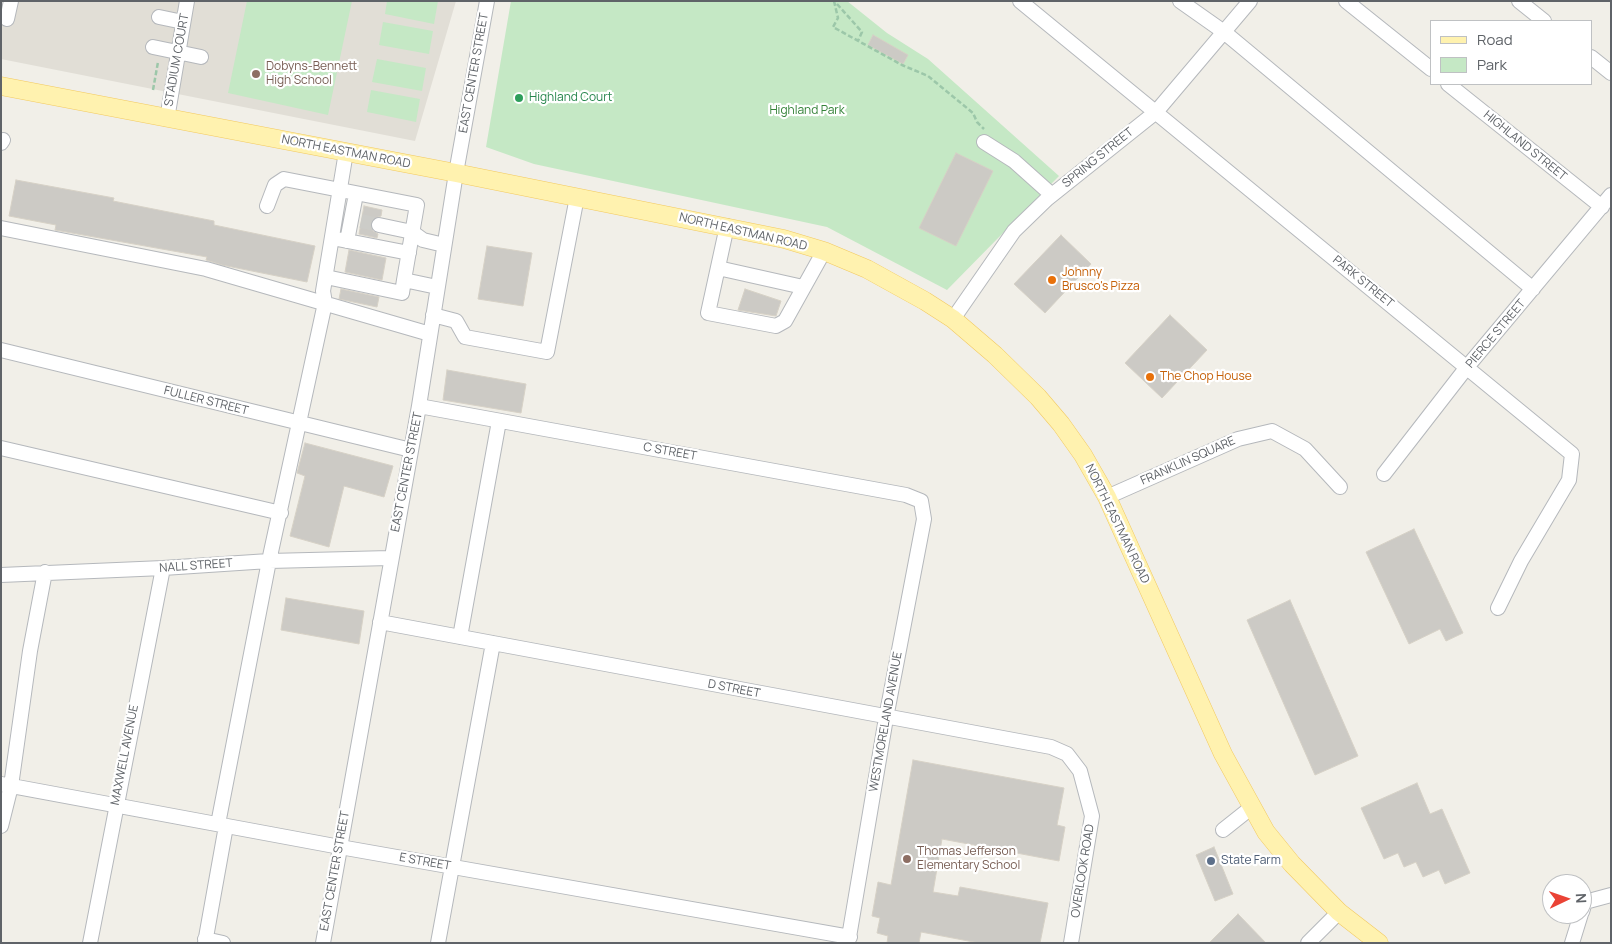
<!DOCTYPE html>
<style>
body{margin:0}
#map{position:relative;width:1612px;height:944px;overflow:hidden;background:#f1efe8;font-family:Manrope,sans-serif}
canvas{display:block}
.frame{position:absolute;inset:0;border:2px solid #5f6368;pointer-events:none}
.legend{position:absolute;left:1430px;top:20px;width:162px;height:65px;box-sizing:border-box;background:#fff;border:1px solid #bfc1c3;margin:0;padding:6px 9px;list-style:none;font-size:15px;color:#5f6368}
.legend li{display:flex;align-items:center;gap:10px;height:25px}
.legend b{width:25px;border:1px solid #bfc1c3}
.north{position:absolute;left:1542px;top:874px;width:50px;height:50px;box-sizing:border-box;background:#fff;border:1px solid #bfc1c3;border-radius:50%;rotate:87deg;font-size:14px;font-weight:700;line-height:20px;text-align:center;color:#5f6368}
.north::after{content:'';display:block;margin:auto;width:18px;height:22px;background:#ea4335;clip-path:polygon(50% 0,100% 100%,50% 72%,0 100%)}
</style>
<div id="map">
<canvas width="1612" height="944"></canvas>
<div class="frame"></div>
<ul class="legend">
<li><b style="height:6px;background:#fff2af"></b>Road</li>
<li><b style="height:14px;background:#c5e8c5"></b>Park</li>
</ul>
<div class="north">N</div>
</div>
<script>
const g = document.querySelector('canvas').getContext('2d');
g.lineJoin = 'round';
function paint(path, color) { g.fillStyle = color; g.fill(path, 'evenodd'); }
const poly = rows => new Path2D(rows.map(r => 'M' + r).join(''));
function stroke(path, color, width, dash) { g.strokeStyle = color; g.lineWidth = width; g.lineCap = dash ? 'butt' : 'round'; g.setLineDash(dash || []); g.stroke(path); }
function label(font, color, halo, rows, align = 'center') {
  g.font = font + ' Manrope,sans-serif'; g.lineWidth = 4.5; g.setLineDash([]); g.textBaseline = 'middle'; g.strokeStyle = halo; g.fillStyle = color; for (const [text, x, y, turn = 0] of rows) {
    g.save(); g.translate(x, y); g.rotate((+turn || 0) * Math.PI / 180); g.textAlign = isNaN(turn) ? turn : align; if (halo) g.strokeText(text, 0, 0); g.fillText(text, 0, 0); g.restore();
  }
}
const education = poly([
 [1,1,456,1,415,141,1,59]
]);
const green = poly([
 [247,1,352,1,328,115,228,93],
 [387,1,438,1,434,24,385,14],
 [511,1,847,1,887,33,928,59,1059,176,947,290,827,227,534,164,486,147],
 [383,22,433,31,429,54,379,45],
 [377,59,426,68,422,91,372,82],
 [371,90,420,99,416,122,367,112]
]);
const building = poly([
 [873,35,908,55,903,64,868,45,873,35],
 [956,153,993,171,956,246,919,228,956,153],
 [16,180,114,198,113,201,214,221,214,225,315,246,307,282,222,265,206,260,207,257,55,230,56,225,9,216,16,180],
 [364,206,382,210,381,216,373,219,370,224,373,231,378,234,377,238,359,234,364,206],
 [1061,235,1091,264,1045,313,1014,284,1061,235],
 [487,246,532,253,523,306,478,299,487,246],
 [349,250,386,258,382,280,345,272,349,250],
 [341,289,379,297,377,307,339,299,341,289],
 [745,289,781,301,776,316,738,310,745,289],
 [1170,315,1207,350,1162,398,1125,363,1170,315],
 [447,370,526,384,521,413,443,400,447,370],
 [305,443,393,466,384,497,344,486,329,547,290,536,305,476,297,473,305,443],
 [1414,529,1463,633,1446,641,1440,629,1409,644,1366,552,1414,529],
 [286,598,364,611,359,644,281,630,286,598],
 [1290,600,1358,756,1315,775,1247,620,1290,600],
 [913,760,1064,788,1057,825,1065,827,1059,861,942,839,933,892,958,896,960,887,1048,903,1040,943,979,943,921,932,919,943,887,943,888,936,877,933,880,918,872,916,878,882,891,885,913,760],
 [1417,783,1430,814,1442,809,1470,873,1445,884,1439,870,1423,877,1416,862,1404,867,1398,853,1384,859,1361,808,1417,783],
 [1214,847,1233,894,1215,901,1196,855,1214,847],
 [1238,914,1266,943,1209,943,1238,914]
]);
const minorTunnel = poly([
 [361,221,379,225]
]);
const path = poly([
 [834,1,838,18,833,27,902,65,928,76,973,113,977,122,984,129],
 [837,4,862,32,858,41],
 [153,90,158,62]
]);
const minor = poly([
 [1020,1,1572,454,1569,480,1521,561,1498,608],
 [1180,1,1224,32,1533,289],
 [1346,1,1431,69],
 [1519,1,1544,21],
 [159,17,183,22],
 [7,19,11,1],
 [153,47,201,57],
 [1591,57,1611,73],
 [1448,84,1602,207],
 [167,119,187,1],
 [984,142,1014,161,1052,195],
 [1,143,3,140],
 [267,206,275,185,284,179,417,205,404,280,437,287],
 [379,225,412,232,423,240,444,245],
 [727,226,708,313,776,326,785,321,824,251],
 [1,228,206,269,430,334],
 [332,238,409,253],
 [347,241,356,194],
 [718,268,803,287],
 [326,277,402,293,404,280],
 [433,315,456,321,465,337,547,352,577,197],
 [953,319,1014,231,1047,199,1156,112,1250,1],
 [1,350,411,450],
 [419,406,906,495,921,501,924,519,886,718,848,943],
 [1,448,281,513],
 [1384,474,1467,367,1611,195],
 [1107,497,1238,439,1272,431,1305,449,1340,487],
 [1,575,163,568,269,561,390,558],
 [380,622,1051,747,1067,754,1080,771,1092,816,1071,943],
 [460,637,499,421],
 [1,784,340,847,850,937],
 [218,824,269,561,325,303,323,291,346,152],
 [1,826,11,786,30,651,45,572],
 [1223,830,1252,807],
 [1582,912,1585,902,1611,895],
 [205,939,223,943],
 [90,943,163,568],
 [205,943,226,826],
 [323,943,419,406,456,173,487,1],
 [438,943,493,643],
 [1308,943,1339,912],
 [1572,943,1581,914]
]);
const major = poly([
 [1,86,456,173,784,239,824,251,867,269,925,301,953,319,995,355,1038,397,1061,424,1083,455,1107,497,1223,754,1266,832,1292,864,1339,912,1379,943]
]);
const markers = [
 [256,74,5,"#8d6e63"],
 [519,98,5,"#2e9e5b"],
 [1052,280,5,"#e8710a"],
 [1150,377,5,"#e8710a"],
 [907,859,5,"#8d6e63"],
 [1211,861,5,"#5c6f8a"]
];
const streetNames = [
 ["STADIUM COURT",177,60,-80],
 ["EAST CENTER STREET",474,73,-80],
 ["HIGHLAND STREET",1525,146,39],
 ["NORTH EASTMAN ROAD",346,152,11],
 ["SPRING STREET",1098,158,-39],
 ["NORTH EASTMAN ROAD",743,232,13],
 ["PARK STREET",1363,282,39],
 ["PIERCE STREET",1496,334,-50],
 ["FULLER STREET",206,401,14],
 ["C STREET",670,452,10],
 ["FRANKLIN SQUARE",1188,461,-24],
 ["EAST CENTER STREET",407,472,-79],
 ["NORTH EASTMAN ROAD",1117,524,64],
 ["NALL STREET",196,566,-4],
 ["D STREET",734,689,11],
 ["WESTMORELAND AVENUE",886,722,-80],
 ["MAXWELL AVENUE",125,755,-79],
 ["E STREET",425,862,10],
 ["EAST CENTER STREET",335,871,-80],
 ["OVERLOOK ROAD",1083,871,-81]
];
const educationNames = [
 ["Dobyns-Bennett",266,67],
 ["High School",266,81],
 ["Thomas Jefferson",917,852],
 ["Elementary School",917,866]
];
const leisureNames = [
 ["Highland Court",529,98]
];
const parkNames = [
 ["Highland Park",807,111]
];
const foodNames = [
 ["Johnny",1062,273],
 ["Brusco's Pizza",1062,287],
 ["The Chop House",1160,377]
];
const serviceNames = [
 ["State Farm",1221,861]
];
paint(education, '#e1ded6');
paint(green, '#c5e8c5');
paint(building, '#cccac5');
stroke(building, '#d6d1c6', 1);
stroke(minorTunnel, '#ccccc8', 14, [14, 7]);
stroke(minor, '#b5b8bc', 16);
stroke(major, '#f2c960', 19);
stroke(path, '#9cc7a9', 2.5, [5, 2.5]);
stroke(minor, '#fff', 14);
stroke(major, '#fff2af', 18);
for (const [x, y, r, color] of markers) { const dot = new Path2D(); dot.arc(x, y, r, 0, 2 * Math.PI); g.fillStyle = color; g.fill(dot); stroke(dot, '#fff', 2); }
label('12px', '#5f6368', '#fff', streetNames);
label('12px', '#785e54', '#fff', educationNames, 'left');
label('12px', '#27864d', '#fff', leisureNames, 'left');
label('12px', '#348238', '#fff', parkNames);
label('12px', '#c56008', '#fff', foodNames, 'left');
label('12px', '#4e5e75', '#fff', serviceNames, 'left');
</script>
